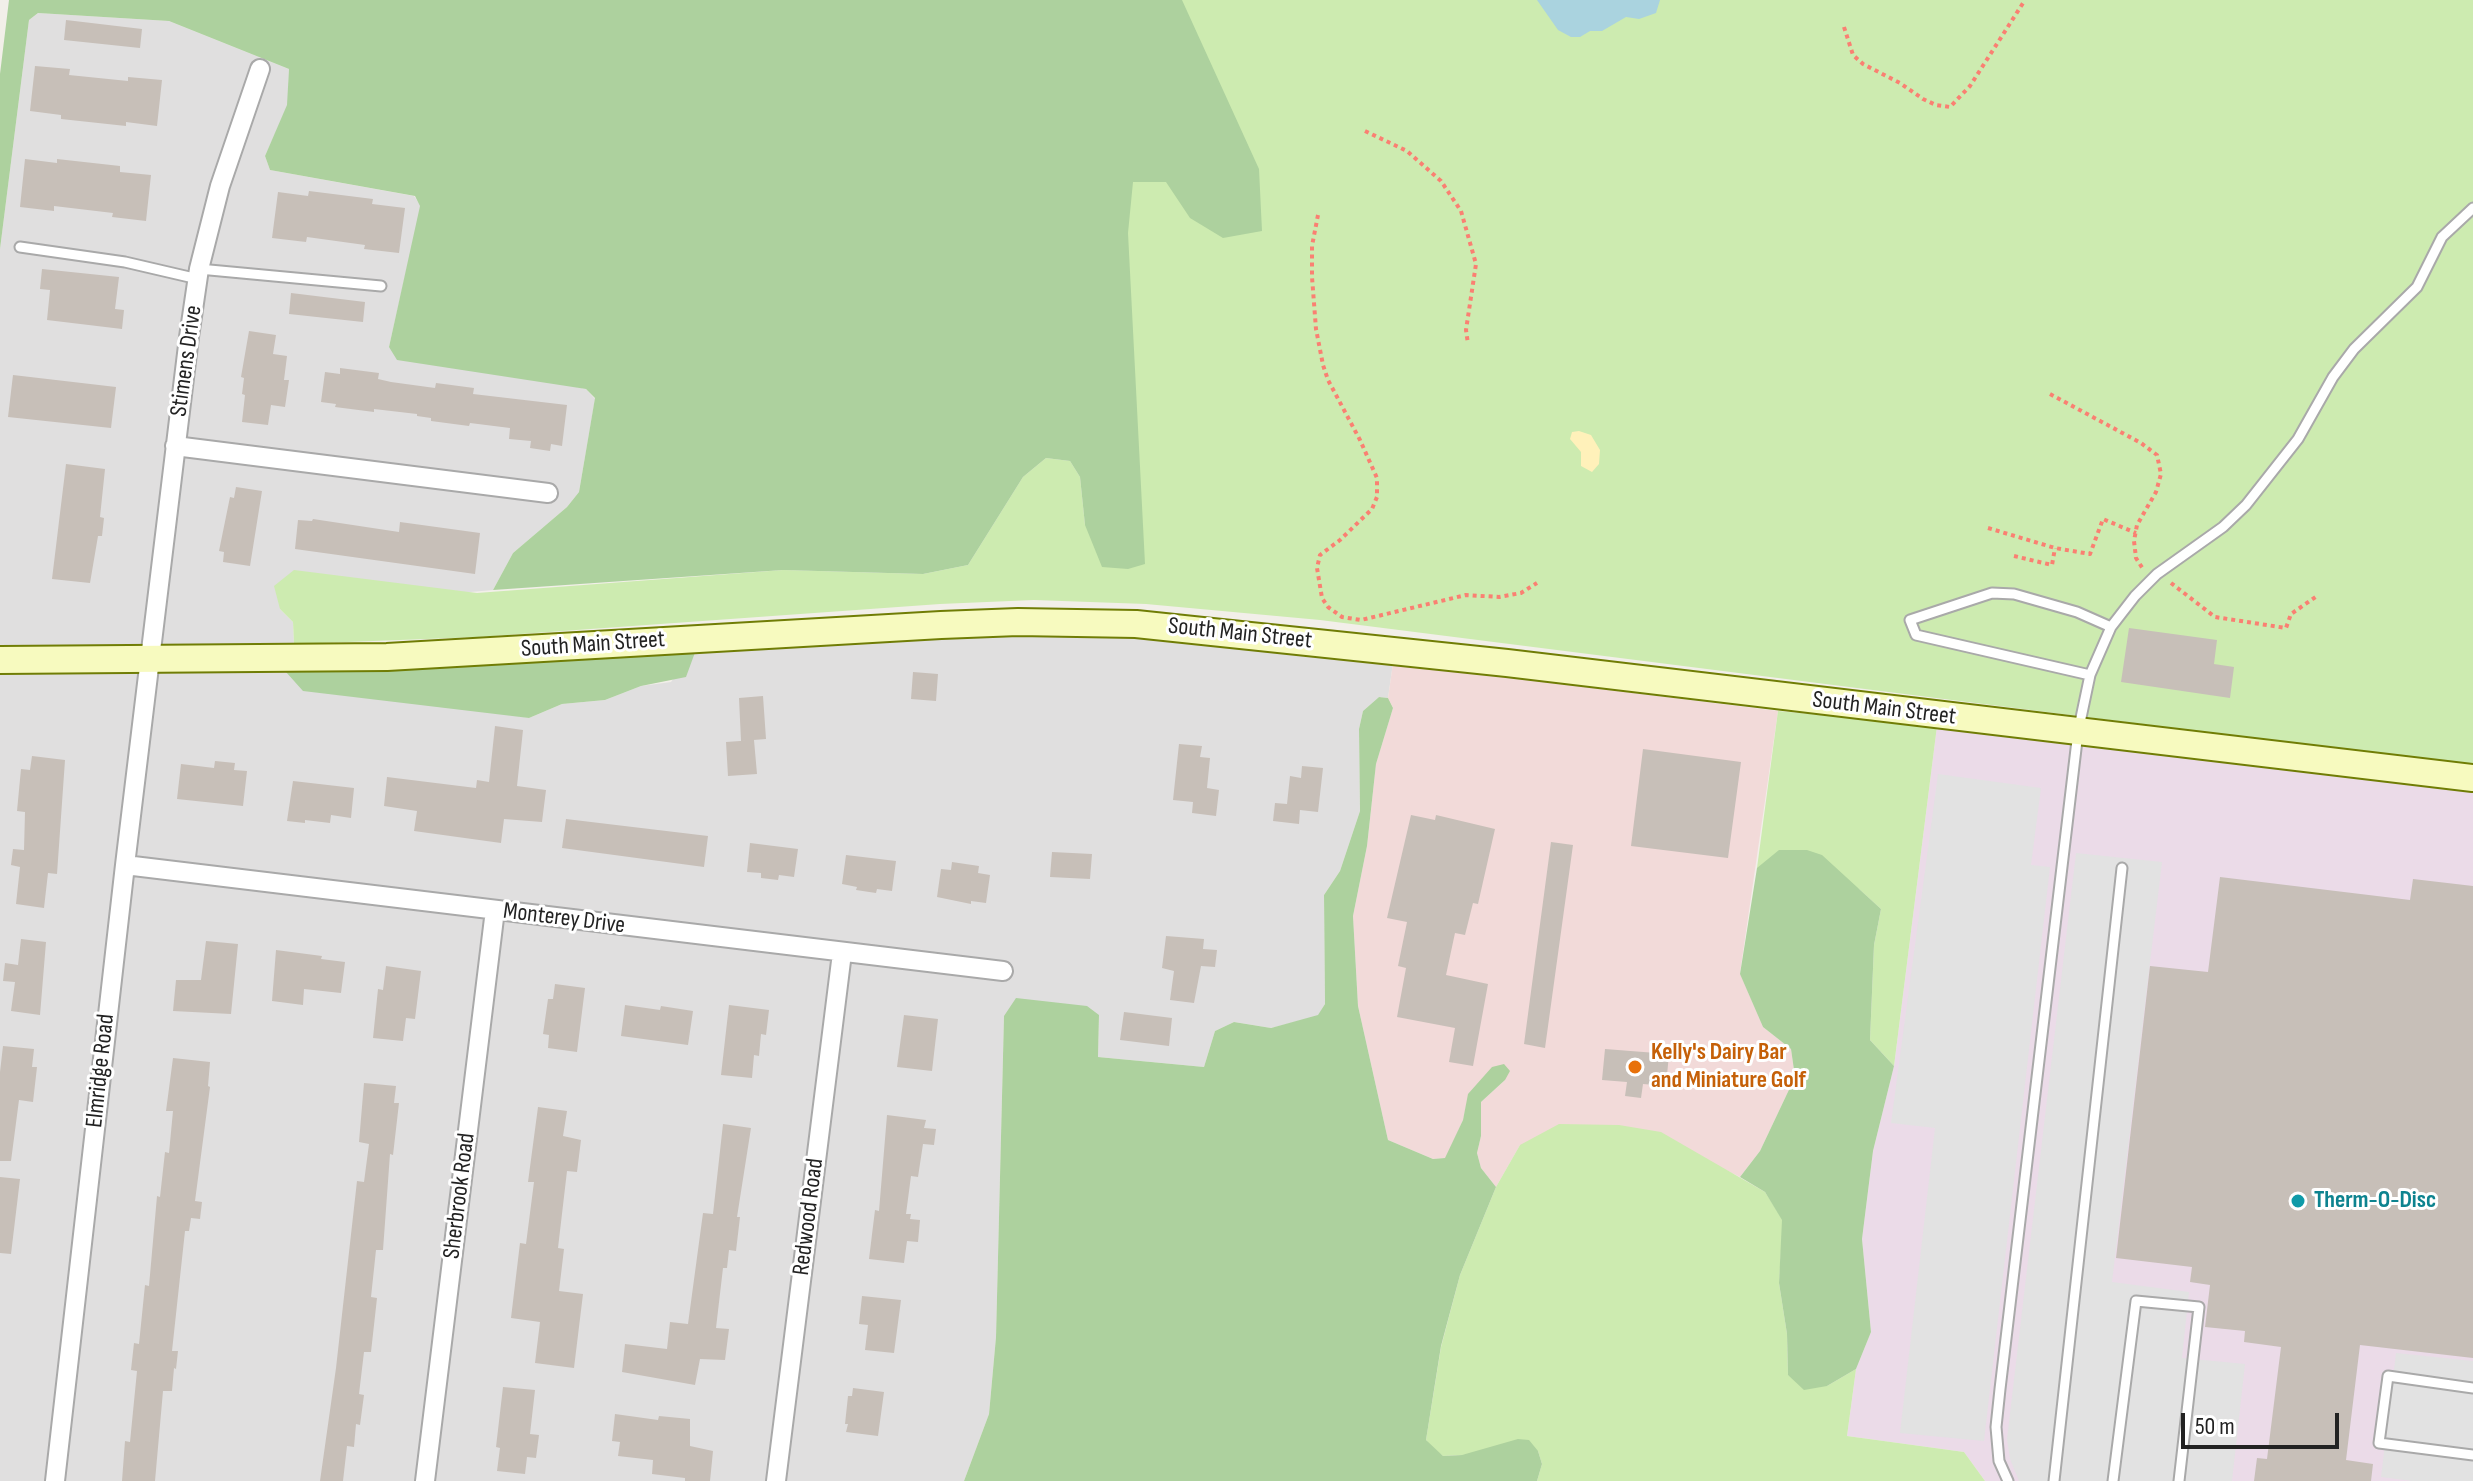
<!DOCTYPE html>
<style>
body{margin:0}
#map{position:relative;width:2473px;height:1481px;overflow:hidden;background:#f2efe9;font-family:"Sofia Sans Condensed",sans-serif}
canvas{display:block}
.scale{position:absolute;left:2181px;top:1413px;width:158px;height:36px;box-sizing:border-box;border:4px solid #222;border-top:0;padding-left:10px;font-size:24px;line-height:28px;white-space:nowrap;color:#222;-webkit-text-stroke:6px #fff;paint-order:stroke}
</style>
<div id="map">
<canvas width="2473" height="1481"></canvas>
<div class="scale">50 m</div>
</div>
<script>
const g = document.querySelector('canvas').getContext('2d');
g.lineJoin = 'round';
function paint(path, color) { g.fillStyle = color; g.fill(path, 'evenodd'); }
const poly = rows => new Path2D(rows.map(r => 'M' + r).join(''));
function stroke(path, color, width, dash) { g.strokeStyle = color; g.lineWidth = width; g.lineCap = dash ? 'butt' : 'round'; g.setLineDash(dash || []); g.stroke(path); }
function label(font, color, halo, rows, align = 'center') {
  g.font = font + ' "Sofia Sans Condensed",sans-serif'; g.lineWidth = 6; g.setLineDash([]); g.textBaseline = 'middle'; g.strokeStyle = halo; g.fillStyle = color; for (const [text, x, y, turn = 0] of rows) {
    g.save(); g.translate(x, y); g.rotate((+turn || 0) * Math.PI / 180); g.textAlign = isNaN(turn) ? turn : align; if (halo) g.strokeText(text, 0, 0); g.fillText(text, 0, 0); g.restore();
  }
}
const residential = poly([
 [38,13,169,21,289,69,288,105,265,156,270,170,414,196,421,206,389,347,586,389,595,399,579,492,567,507,513,553,493,590,280,609,293,622,294,644,286,672,529,718,562,704,605,700,641,686,671,682,697,647,1051,628,1393,663,1388,698,1379,697,1363,711,1359,729,1360,811,1340,871,1324,895,1325,1004,1318,1016,1271,1028,1234,1022,1215,1031,1204,1067,1098,1057,1099,1016,1004,1016,996,1337,989,1414,964,1481,0,1481,0,249,29,20]
]);
const commercial = poly([
 [1393,663,1778,711,1740,973,1763,1027,1791,1049,1795,1077,1760,1151,1740,1177,1709,1162,1520,1145,1496,1187,1481,1168,1477,1153,1481,1136,1481,1102,1505,1080,1469,1094,1463,1120,1446,1158,1433,1159,1388,1140,1358,1006,1353,916,1367,846,1376,764,1393,708,1388,698]
]);
const industrial = poly([
 [1937,726,2473,790,2473,1481,1985,1481,1964,1452,1847,1436,1856,1369,1871,1332,1862,1239,1873,1151,1894,1066]
]);
const grass = poly([
 [1101,0,2473,0,2473,766,1320,620,1146,604,1034,600,940,604,479,637,294,644,293,622,280,609,274,586,294,570,477,593,783,570,923,574,968,565,1023,477,1046,458,1070,461,1080,477,1085,525],
 [1778,711,1937,726,1894,1066,1870,1040,1874,945,1881,909,1859,889,1757,868],
 [1559,1124,1619,1125,1661,1132,1765,1192,1783,1220,1779,1283,1787,1334,1788,1375,1827,1386,1856,1369,1847,1436,1964,1452,1985,1481,1537,1481,1542,1464,1538,1451,1443,1456,1431,1447,1426,1440,1441,1347,1460,1275,1496,1187,1520,1145]
]);
const forest = poly([
 [9,0,1182,0,1259,169,1262,231,1223,238,1190,218,1166,182,1133,182,1128,233,1145,564,1128,569,1102,567,1085,525,1080,477,1070,461,1046,458,1023,477,968,565,923,574,783,570,493,590,513,553,567,507,579,492,595,398,586,389,397,360,389,347,420,206,415,196,270,170,265,156,287,105,289,69,169,21,38,13,29,20,0,249,0,74],
 [697,647,686,677,641,686,605,700,562,704,529,718,303,691,286,672,408,669],
 [1379,697,1388,698,1393,708,1376,764,1367,846,1353,916,1358,1006,1388,1140,1433,1159,1445,1158,1463,1120,1468,1094,1492,1067,1504,1064,1510,1071,1505,1080,1481,1102,1481,1136,1477,1153,1481,1168,1496,1187,1460,1275,1441,1346,1426,1440,1443,1456,1462,1455,1518,1439,1529,1440,1538,1451,1542,1464,1537,1481,964,1481,989,1414,996,1337,1004,1016,1016,998,1087,1006,1099,1015,1098,1057,1204,1067,1215,1031,1234,1022,1271,1028,1318,1015,1325,1004,1324,895,1340,871,1360,811,1359,729,1363,711],
 [1779,850,1807,850,1822,855,1881,909,1874,945,1870,1040,1894,1066,1873,1151,1862,1239,1871,1332,1856,1369,1827,1386,1804,1390,1788,1375,1787,1334,1779,1283,1782,1220,1765,1192,1740,1177,1760,1151,1795,1077,1791,1049,1763,1027,1740,974,1757,868]
]);
const sand = poly([
 [1579,431,1591,435,1600,450,1599,464,1592,472,1581,466,1581,452,1570,439,1572,432]
]);
const parking = poly([
 [1938,774,2041,788,2031,865,2050,867,1984,1441,1900,1433,1935,1128,1891,1123],
 [2076,853,2162,862,2112,1282,2189,1292,2182,1358,2245,1364,2232,1481,2019,1481,2010,1459,2007,1439],
 [2396,1353,2473,1361,2473,1481,2412,1481,2381,1477]
]);
const water = poly([
 [1537,0,1660,0,1656,13,1639,19,1626,17,1602,31,1590,31,1580,37,1571,37,1558,30]
]);
const building = poly([
 [66,20,142,29,140,48,64,40],
 [35,66,70,69,69,75,128,81,128,77,162,80,157,126,126,122,126,126,61,119,61,115,30,111],
 [25,159,57,163,57,159,120,166,120,172,151,175,146,221,112,217,113,213,54,206,54,211,20,207],
 [309,191,373,199,372,204,405,208,399,253,364,249,365,245,307,237,306,242,272,238,278,192,308,196],
 [42,269,119,277,115,309,124,310,122,329,47,320,50,290,40,289],
 [291,293,365,302,363,322,289,314],
 [249,331,276,335,273,354,287,356,284,380,289,380,285,407,271,405,268,425,242,422,245,395,242,394,244,378,241,377],
 [340,368,379,373,378,379,391,382,435,388,436,383,474,388,473,394,567,405,562,446,551,444,550,451,530,448,531,441,509,439,510,428,470,423,469,426,431,421,431,418,417,416,417,414,374,409,374,412,335,407,336,404,321,402,325,372,340,374],
 [13,375,116,387,111,428,8,417],
 [66,464,105,469,100,517,104,518,102,536,98,536,90,583,52,579],
 [236,487,262,491,250,566,223,562,224,552,219,551,230,497,234,498],
 [313,519,399,532,400,522,480,533,475,574,295,549,298,520,312,521],
 [2129,628,2217,640,2214,664,2234,667,2230,698,2121,682],
 [913,672,938,674,936,701,911,699],
 [763,696,766,739,741,741,739,698],
 [495,726,523,730,517,786,546,790,542,822,504,819,501,843,414,831,417,811,384,806,387,777,476,788,477,780,489,782],
 [754,740,757,774,728,776,726,742],
 [1179,744,1202,746,1200,757,1210,758,1207,788,1219,790,1216,816,1192,813,1193,802,1173,800],
 [1643,749,1741,762,1728,858,1631,846],
 [32,756,65,760,57,874,48,873,44,908,16,904,20,867,11,865,13,849,24,850,25,812,17,811,21,769,30,770],
 [215,761,235,763,234,770,247,771,243,806,177,799,181,764,214,768],
 [1302,766,1323,768,1318,812,1300,810,1299,824,1273,821,1275,803,1287,804,1290,776,1301,778],
 [293,781,354,788,351,818,331,815,330,823,305,820,305,823,287,821],
 [1411,815,1435,820,1436,815,1495,829,1478,904,1473,903,1465,935,1455,933,1446,975,1488,984,1473,1066,1449,1062,1455,1028,1397,1017,1406,968,1398,966,1407,922,1387,918],
 [566,819,708,836,704,867,562,848],
 [1551,842,1573,845,1545,1048,1524,1044],
 [750,843,798,849,794,877,779,875,778,880,761,878,761,873,747,872],
 [1052,852,1092,854,1090,879,1050,877],
 [846,855,896,861,892,891,877,889,876,893,856,890,857,887,842,884],
 [952,862,979,866,978,873,990,875,986,903,971,901,971,904,937,897,941,869,951,870],
 [2220,877,2410,900,2413,879,2473,886,2473,1358,2360,1345,2346,1460,2373,1464,2371,1481,2254,1481,2257,1458,2267,1459,2281,1347,2244,1342,2245,1331,2205,1327,2210,1285,2190,1282,2192,1267,2116,1258,2150,966,2208,972],
 [1166,936,1204,939,1203,949,1217,950,1215,967,1201,966,1194,1003,1170,1000,1174,971,1162,968],
 [21,939,46,942,40,1015,11,1011,15,982,3,981,5,963,18,965],
 [206,941,238,944,231,1014,173,1011,176,980,201,980],
 [276,950,322,956,321,959,345,962,341,993,304,989,303,1005,272,1001],
 [386,966,421,971,415,1019,406,1018,403,1041,373,1038,378,989,383,990],
 [555,984,585,988,577,1052,548,1048,549,1035,543,1034,548,999,553,999],
 [625,1005,660,1010,661,1006,693,1011,688,1045,621,1036],
 [729,1005,769,1010,766,1035,761,1034,759,1056,754,1055,752,1078,721,1075],
 [1124,1012,1172,1018,1169,1046,1120,1040],
 [904,1015,938,1019,932,1071,897,1067],
 [3,1046,34,1049,32,1067,37,1067,33,1102,19,1100,11,1161,0,1161,0,1072],
 [1605,1049,1669,1054,1666,1086,1643,1084,1641,1098,1625,1096,1627,1082,1602,1080],
 [173,1058,210,1062,208,1086,210,1087,195,1201,202,1202,200,1219,191,1218,189,1231,185,1231,172,1351,178,1351,176,1369,174,1368,172,1391,163,1391,155,1481,122,1481,125,1441,130,1442,137,1371,131,1370,134,1343,139,1344,145,1285,149,1286,157,1196,160,1197,165,1152,169,1153,173,1111,166,1111],
 [364,1083,396,1086,394,1103,399,1103,393,1155,390,1154,383,1250,376,1250,371,1297,377,1298,371,1352,364,1352,359,1394,364,1395,360,1425,356,1424,354,1447,347,1446,343,1481,320,1481,336,1368,357,1181,364,1182,369,1144,359,1142],
 [538,1107,567,1111,563,1136,581,1140,577,1172,567,1171,558,1248,564,1249,559,1291,583,1294,574,1368,535,1363,540,1322,511,1318,520,1243,526,1244,534,1182,528,1182],
 [887,1115,926,1120,924,1128,936,1129,934,1145,923,1144,918,1177,911,1176,906,1214,911,1214,910,1219,920,1220,918,1242,907,1241,904,1263,869,1259,875,1210,879,1211],
 [723,1124,751,1128,737,1217,740,1217,736,1251,729,1250,727,1268,723,1268,716,1328,729,1329,725,1360,700,1359,695,1385,622,1372,625,1344,667,1349,670,1322,688,1324,703,1213,713,1214],
 [0,1177,20,1179,11,1254,0,1253],
 [862,1296,901,1300,894,1353,865,1350,868,1325,859,1324],
 [503,1387,535,1390,530,1434,539,1435,536,1458,527,1457,525,1474,497,1471,500,1448,496,1447],
 [853,1388,884,1392,878,1436,846,1432,848,1424,845,1424,848,1396,852,1396],
 [615,1414,658,1420,659,1416,690,1419,690,1446,713,1451,710,1481,685,1481,685,1478,652,1474,653,1460,618,1456,620,1442,612,1441]
]);
const path = poly([
 [1844,27,1853,55,1863,64,1900,83,1923,99,1936,105,1950,107,1970,86,2025,0],
 [1365,131,1407,151,1441,181,1461,211,1476,264,1466,330,1468,344],
 [1318,215,1312,246,1312,277,1316,329,1323,365,1328,380,1360,440,1377,478,1377,497,1372,509,1340,540,1320,555,1317,568,1322,598,1328,607,1342,617,1361,620,1466,595,1499,597,1521,593,1537,583],
 [2050,394,2141,443,2157,455,2161,474,2156,492,2137,525,2134,541,2136,558,2143,569],
 [1988,528,2055,548,2090,554,2103,519,2136,533],
 [2014,556,2052,565,2055,548],
 [2171,583,2215,617,2286,628,2291,614,2317,596]
]);
const lane = poly([
 [20,247,125,262,198,279],
 [199,269,381,286],
 [2090,675,1916,635,1910,620,1992,593,2014,594,2077,612,2111,627],
 [2473,1388,2388,1376,2379,1443,2473,1455],
 [2008,1481,1999,1461,1996,1427,2000,1389,2078,732,2090,675,2111,627,2135,596,2157,574,2223,527,2246,505,2298,439,2333,377,2354,349,2417,287,2442,237,2473,208],
 [2054,1481,2122,868],
 [2113,1481,2136,1301,2199,1307,2179,1481]
]);
const street = poly([
 [175,446,548,493],
 [125,865,1003,971],
 [55,1481,125,865,189,337,199,269,220,186,260,69],
 [425,1481,495,910],
 [776,1481,842,953]
]);
const secondary = poly([
 [0,660,387,657,941,625,1018,622,1136,624,1507,663,2473,778]
]);
const markers = [
 [1635,1067,8,"#e8710a"],
 [2298,1201,8,"#0f9aa8"]
];
const streetNames = [
 ["Stimens Drive",187,361,-82],
 ["South Main Street",1240,634,6],
 ["South Main Street",593,645,-4],
 ["South Main Street",1884,709,7],
 ["Monterey Drive",564,919,7],
 ["Elmridge Road",101,1071,-84],
 ["Sherbrook Road",460,1196,-83],
 ["Redwood Road",809,1217,-83]
];
const foodNames = [
 ["Kelly's Dairy Bar",1651,1053],
 ["and Miniature Golf",1651,1081]
];
const cultureNames = [
 ["Therm-O-Disc",2314,1201]
];
paint(residential, '#e0dfdf');
paint(commercial, '#f2dad9');
paint(industrial, '#ebdbe8');
paint(grass, '#cdebb0');
paint(forest, '#add19e');
paint(sand, '#fff1ba');
paint(parking, '#e2e2e2');
paint(water, '#aad3df');
paint(building, '#c7bfb8');
stroke(lane, '#a9a9a9', 13);
stroke(street, '#a9a9a9', 22);
stroke(secondary, '#707d05', 30);
stroke(path, '#fa8072', 4, [4, 4]);
stroke(lane, '#fff', 9);
stroke(street, '#fff', 18);
stroke(secondary, '#f7fabf', 26);
for (const [x, y, r, color] of markers) { const dot = new Path2D(); dot.arc(x, y, r, 0, 2 * Math.PI); g.fillStyle = color; g.fill(dot); stroke(dot, '#fff', 3); }
label('24px', '#222', '#fff', streetNames);
label('bold 24px', '#c56008', '#fff', foodNames, 'left');
label('bold 24px', '#0d838f', '#fff', cultureNames, 'left');
</script>
